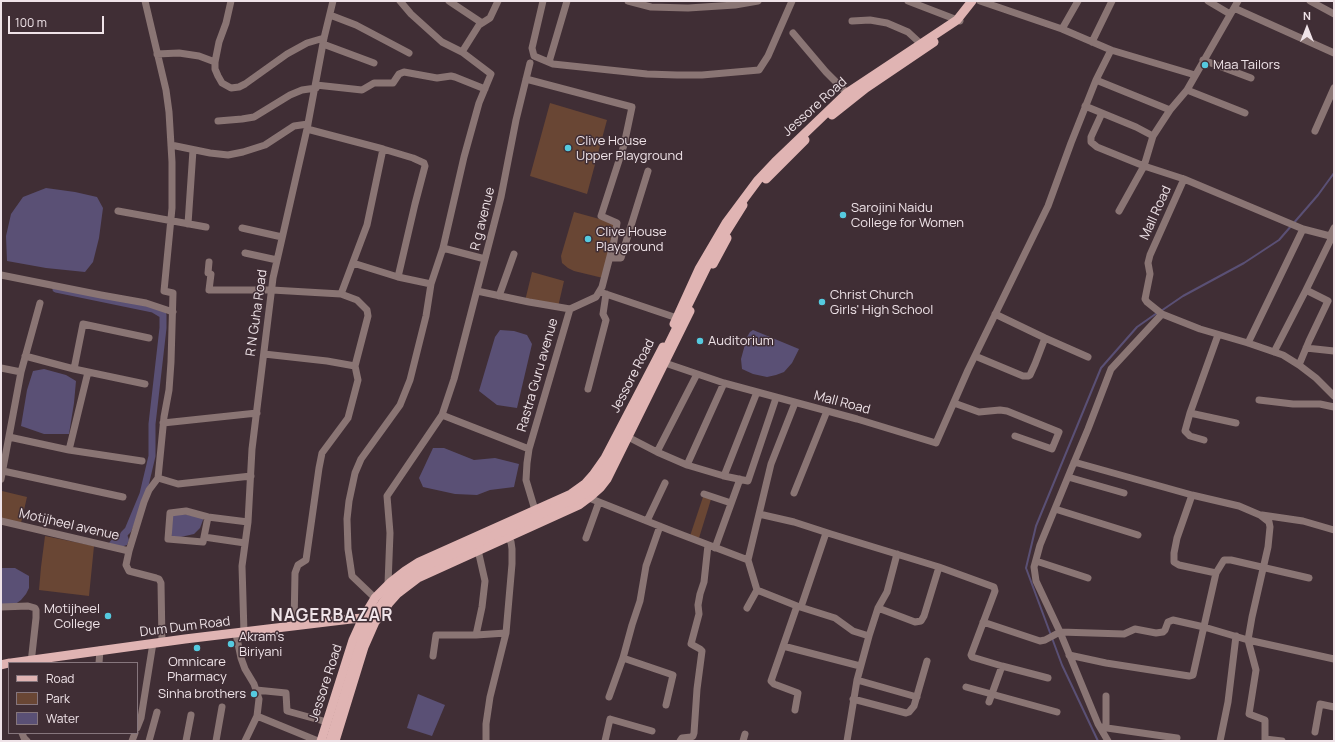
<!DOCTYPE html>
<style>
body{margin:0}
#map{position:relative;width:1335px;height:742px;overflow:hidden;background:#402e35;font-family:Manrope,sans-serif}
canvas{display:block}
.frame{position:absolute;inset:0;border:2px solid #efe3e8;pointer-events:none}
.legend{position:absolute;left:8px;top:662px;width:130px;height:72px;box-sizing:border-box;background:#402e35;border:1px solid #86767d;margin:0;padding:5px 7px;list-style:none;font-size:12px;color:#efe3e8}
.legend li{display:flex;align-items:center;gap:8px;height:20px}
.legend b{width:20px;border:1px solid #86767d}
.north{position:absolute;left:1287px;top:8px;width:40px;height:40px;-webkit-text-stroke:3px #402e35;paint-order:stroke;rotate:0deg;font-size:11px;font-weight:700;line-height:16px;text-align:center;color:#efe3e8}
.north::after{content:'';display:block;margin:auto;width:14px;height:18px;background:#efe3e8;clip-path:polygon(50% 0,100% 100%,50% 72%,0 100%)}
.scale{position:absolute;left:8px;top:16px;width:96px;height:18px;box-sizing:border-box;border:2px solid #efe3e8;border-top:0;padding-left:5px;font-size:12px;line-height:14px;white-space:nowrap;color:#efe3e8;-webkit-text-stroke:3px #402e35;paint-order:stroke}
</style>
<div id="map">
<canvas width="1335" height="742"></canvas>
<div class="frame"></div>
<ul class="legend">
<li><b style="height:5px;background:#e0b4b3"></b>Road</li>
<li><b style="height:11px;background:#694634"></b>Park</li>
<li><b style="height:11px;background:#5a5075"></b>Water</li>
</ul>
<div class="north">N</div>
<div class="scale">100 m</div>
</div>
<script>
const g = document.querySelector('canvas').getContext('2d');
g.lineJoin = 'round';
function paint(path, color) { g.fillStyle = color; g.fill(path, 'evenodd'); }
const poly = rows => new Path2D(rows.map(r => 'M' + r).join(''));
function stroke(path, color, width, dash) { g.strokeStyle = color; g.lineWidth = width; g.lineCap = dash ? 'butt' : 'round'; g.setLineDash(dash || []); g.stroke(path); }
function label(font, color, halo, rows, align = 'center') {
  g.font = font + ' Manrope,sans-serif'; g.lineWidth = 3; g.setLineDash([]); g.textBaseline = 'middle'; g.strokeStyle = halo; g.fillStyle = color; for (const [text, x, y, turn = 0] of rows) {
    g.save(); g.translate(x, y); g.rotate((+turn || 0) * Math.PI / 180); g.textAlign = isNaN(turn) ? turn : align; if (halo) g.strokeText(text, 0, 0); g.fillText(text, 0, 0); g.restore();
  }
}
const green = poly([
 [550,103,607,120,587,194,530,176],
 [574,212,614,223,603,278,574,271,568,268,562,263,561,256],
 [532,272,564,281,558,307,525,301],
 [2,491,27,497,21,523,1,518],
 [704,494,712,496,699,538,690,536],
 [45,536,94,546,89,596,39,590,41,567]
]);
const water = poly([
 [46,188,75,192,97,197,103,208,99,238,93,262,85,272,46,268,7,261,6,236,11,214,23,197],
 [500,330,514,331,527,335,532,344,517,408,497,405,479,391,495,337],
 [753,330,799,349,792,363,784,372,776,375,767,377,753,374,742,369,741,359,747,337,750,332],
 [44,369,66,375,76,381,74,403,69,434,44,434,21,426,27,390,33,371],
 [433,448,444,448,474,460,495,458,519,464,514,487,490,490,477,495,455,494,423,487,419,478],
 [178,513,203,518,203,520,200,528,194,534,172,539,169,518],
 [124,533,127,534,129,540,127,545,124,546,109,546,109,543,113,538,119,534],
 [1,568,15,568,29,576,29,588,26,594,21,600,14,605,1,605],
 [418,694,445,705,432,736,407,728]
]);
const stream = poly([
 [1161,311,1183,296,1244,263,1279,240,1318,195,1334,173],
 [1098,741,1062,665,1026,568,1036,526,1101,368,1137,327,1157,313]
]);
const canal = poly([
 [56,289,153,309,163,315,163,328,152,424,152,456,143,494,128,530,124,534]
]);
const minor = poly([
 [231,1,226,23,219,42,215,62,215,69,218,76,222,83,231,88,239,87,245,84,287,54,307,43,324,38],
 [400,1,411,14,442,42,462,52],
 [449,1,482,23],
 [543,1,532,48,534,56,553,64,647,74,677,75,702,75,759,70,768,56,792,1],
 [628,1,651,7,688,8,735,5,758,1],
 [908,1,960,21],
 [980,1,1062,29,1111,50,1195,75],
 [1208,1,1230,14],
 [1310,1,1334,14],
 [1234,8,1334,53],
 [330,15,356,25,409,53],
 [852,21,870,20,887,23,908,32,921,44],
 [1062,29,1078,1],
 [793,33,826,72,847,93],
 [1092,42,1112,1],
 [323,44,374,63],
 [157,54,179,53,199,56,215,62],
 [1203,60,1251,78],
 [549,62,567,1],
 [1096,80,1170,110],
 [316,85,362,90,374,83,393,83,399,74,404,72,437,78,451,76,455,77,485,89],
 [1187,90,1245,113],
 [1085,106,1136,127,1153,136],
 [1102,113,1091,137,1091,142,1097,147,1144,166,1119,211],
 [218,121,242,119,254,117,290,95,302,90,316,88],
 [307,129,383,149,367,225,341,294],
 [1315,131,1334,88],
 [171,145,210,153,228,155,243,152,265,145,294,126,308,124],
 [383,149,413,158,424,163,425,166,415,204,398,277],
 [1184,179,1303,229,1248,343],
 [118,211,206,227],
 [188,224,193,150],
 [242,228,282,237],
 [1303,229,1330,236,1334,228],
 [443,248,485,259],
 [245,253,277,260],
 [610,258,621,258,648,171],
 [209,262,208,273,211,274,209,290,272,290,341,294,357,300,367,310,368,316,355,366,358,380,348,418,322,453,319,468,306,560,298,565,295,573,294,626],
 [353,263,398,277,431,284],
 [1,275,101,295,146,303,173,312],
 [477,291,529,302,570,309,596,297,602,287,614,241,617,223,601,216,624,145,632,107,526,79],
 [603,293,677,318],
 [499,296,514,254],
 [995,314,1045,338,1088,357],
 [1162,314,1200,329,1248,343,1283,355,1299,365,1316,378,1334,396],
 [1218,335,1190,413,1236,423],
 [1306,348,1334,351],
 [1274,352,1306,290],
 [264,354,327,361,355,366],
 [25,356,74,369,145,384],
 [975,356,1023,376,1028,376,1030,375,1035,364,1045,338],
 [665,363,724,383,857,419,936,443,968,370,1048,206,1071,143,1096,80,1111,50],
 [1299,365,1309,341,1328,301,1306,290,1332,237,1330,236],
 [1,368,21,372],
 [74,369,83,324,149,338],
 [588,389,606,320,603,314,606,294],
 [1259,400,1293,404,1320,404,1334,407],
 [954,403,979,412,1000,410,1007,411,1059,432,1052,449,1015,436],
 [1190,413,1185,431,1190,436,1204,440],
 [442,415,529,449],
 [163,423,257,413],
 [9,437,69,450,142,461],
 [628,437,657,452,687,465,724,476,757,392],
 [69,450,88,372],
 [657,452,697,374],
 [1074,462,1192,495,1239,506,1260,515,1269,522,1270,527,1268,547,1252,617,1248,640,1256,670,1249,714,1265,720,1265,741],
 [687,465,724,383],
 [3,471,123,497],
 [724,476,748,481,776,398],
 [1068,477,1124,493],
 [158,478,178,484,251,476],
 [1,479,21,372,40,303],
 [794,493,827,411],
 [704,494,731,503],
 [586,496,589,498,672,531,748,560,757,590,797,606,835,618,853,631,869,636,857,680,847,741],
 [1055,509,1138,535],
 [535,510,526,480,527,463,529,449,570,309],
 [759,514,794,522,831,534,939,567,994,587,995,591,971,655,972,657,1002,666,1048,678],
 [1262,515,1303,521,1334,530],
 [1,521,129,551,144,502,149,490,158,478,164,417,169,390,171,362,173,293,164,291,172,208,172,162,169,112,166,90,145,1],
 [647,521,665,483],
 [660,526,646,566,640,601,632,625,623,658,673,675,666,705],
 [204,537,208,517],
 [586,538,599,502],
 [245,543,204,537,203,542,168,539,170,513,186,511,208,517,248,522],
 [715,548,740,479],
 [129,551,126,565,129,571,156,578,159,579,161,583,162,642],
 [748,560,771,464,795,403],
 [1036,561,1088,578],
 [1216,573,1224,560,1231,560,1309,578],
 [390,586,388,584,390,533,387,496,442,415,454,379,501,197,516,120,530,63],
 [375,598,352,576,348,549,347,519,349,501,355,473,361,459,400,405,410,380,426,316,431,284,443,248,464,157,479,103,491,74,462,52,479,25,490,18,498,1],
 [1,607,28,606,35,608,36,610,36,618,31,663],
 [801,607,826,533],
 [747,608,757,590],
 [878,608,915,622,921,621,924,616,939,567],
 [983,622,1040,641,1045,640,1060,632,1124,634,1135,629,1156,633,1163,632,1165,630,1168,622,1173,620,1204,627,1248,640,1334,659],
 [244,633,242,566,248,522,252,449,273,278,307,129,324,38,333,1],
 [236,634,241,658,245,669,254,684,259,699,257,716,245,741],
 [476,635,506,633],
 [869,636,878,608,887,592,897,554],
 [783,646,860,666],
 [1069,655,1106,663,1189,676,1193,675,1216,573,1179,565,1174,562,1174,553,1177,538,1192,495],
 [433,656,436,635,476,635,482,607,485,581,478,550],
 [99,663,100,650],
 [857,680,917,697],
 [966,687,1057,712],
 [256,690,286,693,287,711,327,722],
 [609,697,623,658],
 [853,699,906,713,909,712,914,706,927,661],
 [989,702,1002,666],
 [795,710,798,693,774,684,771,681,797,606],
 [257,716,318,741],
 [1100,727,1177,738],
 [137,728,141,718,153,643],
 [1106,728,1106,696],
 [1315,732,1320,704,1334,707],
 [22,733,24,738,27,741],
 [1265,739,1282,741],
 [132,741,135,733],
 [149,741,157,712],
 [186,741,191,715],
 [216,741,222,707],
 [486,741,486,724,490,697,506,633,512,564,512,549,511,542,507,537],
 [605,741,610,719,652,731],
 [680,741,682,738,691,737,693,736,694,733,697,689,702,651,700,649,691,644,699,614,698,605,700,594,704,582,708,545],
 [743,741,745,734],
 [1108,741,1098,724,1060,632,1036,581,1034,567,1040,545,1070,472,1088,429,1111,369,1162,314,1147,302,1145,299,1150,274,1148,263,1150,255,1184,179,1144,166,1153,136,1170,110,1187,90,1238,1],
 [1220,741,1228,702,1236,636]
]);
const major = poly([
 [832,115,866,88,934,42],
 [766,179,805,140],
 [713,264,727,238],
 [674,324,699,269,726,223,758,180,775,162,847,93,957,20,972,1],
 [11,663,185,639,351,619,363,618,367,619],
 [1,665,9,663],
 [321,741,353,640,363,618,375,598,391,582,405,571,419,562,571,494,585,484,593,475,605,458,663,347],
 [335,741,364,647,375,622,389,603,397,594,418,578,579,505,591,496,600,488,607,479,690,311]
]);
const majorBridge = poly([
 [330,741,362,638,371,618,391,592,405,580,426,566,577,498,588,491,596,482,603,473,626,431,716,248,743,205]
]);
const markers = [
 [1205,65,4,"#55cadf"],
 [568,148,4,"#55cadf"],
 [843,215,4,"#55cadf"],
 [588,239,4,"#55cadf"],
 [822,302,4,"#55cadf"],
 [700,341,4,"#55cadf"],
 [108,616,4,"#55cadf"],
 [231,644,4,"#55cadf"],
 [197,648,4,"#55cadf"],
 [254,694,4,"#55cadf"]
];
const poiNames = [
 ["Maa Tailors",1213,65],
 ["Clive House",576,141],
 ["Upper Playground",576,156],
 ["Sarojini Naidu",851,208],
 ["College for Women",851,223],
 ["Clive House",596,232],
 ["Playground",596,247],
 ["Christ Church",830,295],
 ["Girls' High School",830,310],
 ["Auditorium",708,341],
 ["Motijheel",100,609,"right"],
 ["College",100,624,"right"],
 ["Akram's",239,637],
 ["Biriyani",239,652],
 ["Omnicare",197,662,"center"],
 ["Pharmacy",197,677,"center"],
 ["Sinha brothers",246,694,"right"]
];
const streetNames = [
 ["Jessore Road",815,107,-42],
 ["Mall Road",1156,213,-66],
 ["R g avenue",483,219,-76],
 ["R N Guha Road",257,313,-82],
 ["Rastra Guru avenue",538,375,-74],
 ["Jessore Road",633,376,-63],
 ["Mall Road",842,403,15],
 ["Motijheel avenue",69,525,13],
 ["Dum Dum Road",185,627,-7],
 ["Jessore Road",326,683,-72]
];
const districtNames = [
 ["NAGERBAZAR",332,616]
];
paint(green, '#694634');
paint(water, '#5a5075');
stroke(stream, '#5a5075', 2);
stroke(canal, '#5a5075', 7);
stroke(minor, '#8a7574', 7);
stroke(major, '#e0b4b3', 9);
stroke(majorBridge, '#e0b4b3', 9);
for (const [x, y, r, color] of markers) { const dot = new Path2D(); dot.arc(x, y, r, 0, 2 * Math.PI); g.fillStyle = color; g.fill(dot); stroke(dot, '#402e35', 1.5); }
label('13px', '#efe3e8', '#402e35', poiNames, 'left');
label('13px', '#efe3e8', '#402e35', streetNames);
g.letterSpacing = '1px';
label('bold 17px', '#efe3e8', '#402e35', districtNames);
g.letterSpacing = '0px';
</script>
